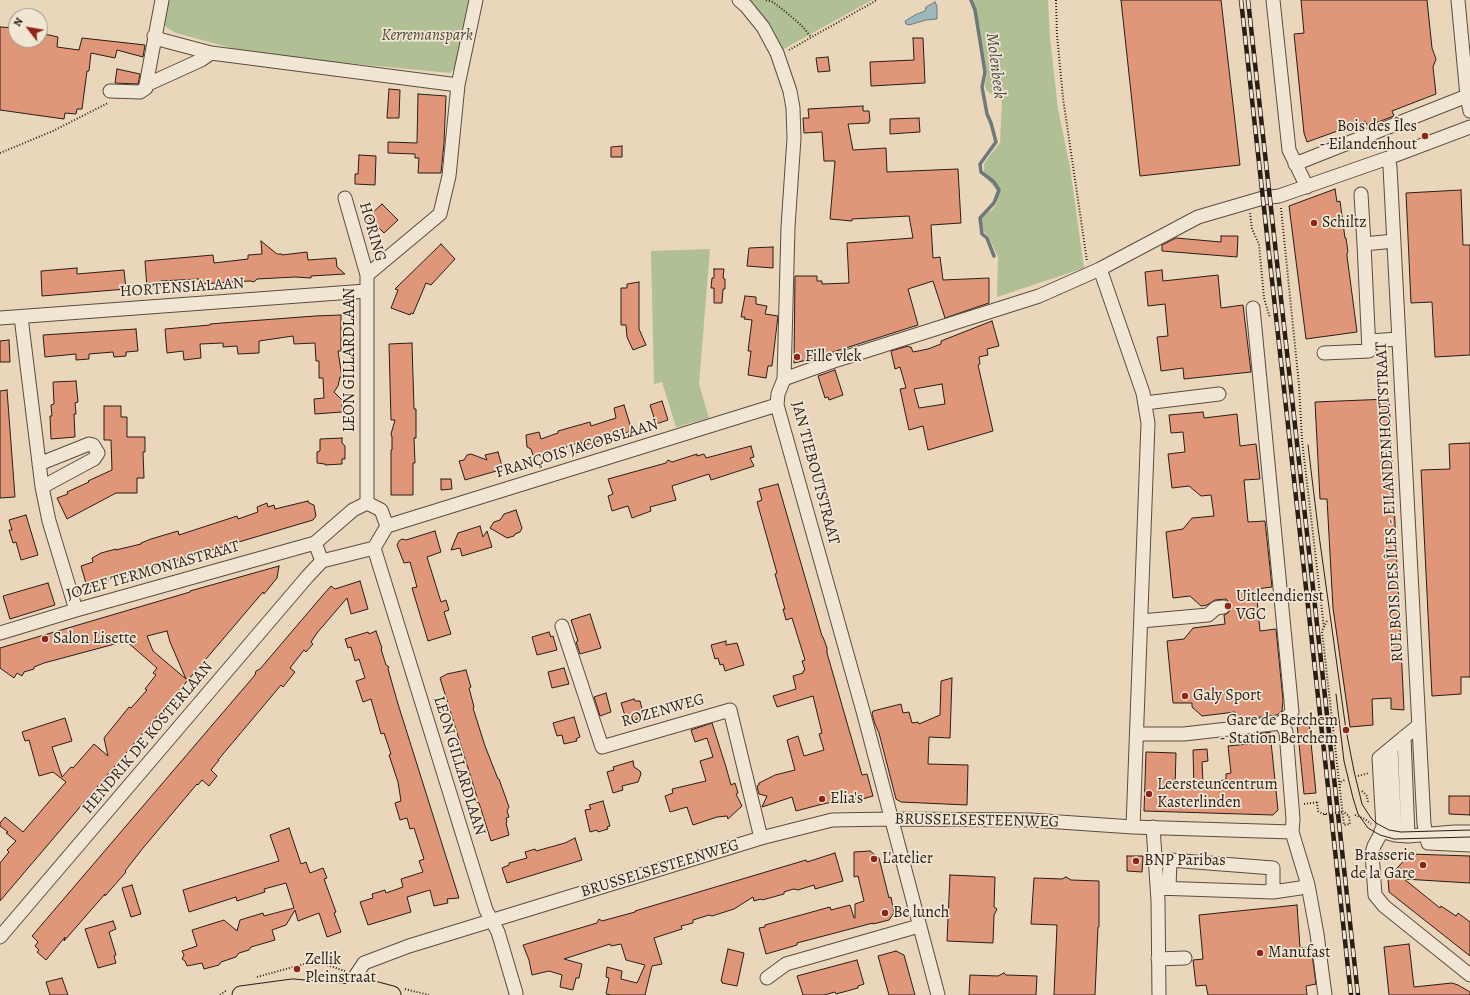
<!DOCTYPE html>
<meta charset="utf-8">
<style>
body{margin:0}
#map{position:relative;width:1470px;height:995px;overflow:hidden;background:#ead7bb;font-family:Alegreya,serif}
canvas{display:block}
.north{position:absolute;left:8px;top:8px;width:40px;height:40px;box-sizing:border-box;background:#f1e5d3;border:1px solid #a19588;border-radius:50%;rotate:301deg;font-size:11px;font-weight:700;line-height:16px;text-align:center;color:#2a1d17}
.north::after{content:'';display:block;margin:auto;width:14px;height:18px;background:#8f2418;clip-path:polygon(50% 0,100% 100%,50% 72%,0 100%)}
</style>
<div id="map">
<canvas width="1470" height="995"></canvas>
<div class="north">N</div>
</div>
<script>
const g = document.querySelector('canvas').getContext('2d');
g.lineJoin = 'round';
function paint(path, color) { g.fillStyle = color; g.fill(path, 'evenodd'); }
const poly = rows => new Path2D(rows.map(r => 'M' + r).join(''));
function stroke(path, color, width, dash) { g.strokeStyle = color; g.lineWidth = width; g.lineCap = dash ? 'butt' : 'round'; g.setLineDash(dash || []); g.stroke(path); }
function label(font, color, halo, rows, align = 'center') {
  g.font = font + ' Alegreya,serif'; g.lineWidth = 3.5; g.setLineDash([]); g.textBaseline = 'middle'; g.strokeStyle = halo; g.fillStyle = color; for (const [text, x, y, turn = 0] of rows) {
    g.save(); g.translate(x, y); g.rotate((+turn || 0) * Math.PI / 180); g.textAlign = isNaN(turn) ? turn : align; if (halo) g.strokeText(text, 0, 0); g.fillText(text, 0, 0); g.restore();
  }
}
const green = poly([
 [165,0,472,0,456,67,450,73,253,54,176,33,167,28,163,22],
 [733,0,872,0,771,56,759,27],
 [973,0,1048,0,1050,37,1058,109,1070,167,1084,268,997,297,998,257,989,237,984,232,981,219,987,213,992,210,997,203,998,192,984,175,984,164,990,155,1000,143,1002,101,987,91,985,86,987,72,976,10],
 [710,249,699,384,709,418,676,427,662,382,654,384,651,251]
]);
const water = poly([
 [935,2,937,6,937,19,926,20,909,25,906,24,905,21,915,15,925,11,926,7,935,2]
]);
const stream = poly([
 [971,0,975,10,985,72,982,87,987,114,991,123,996,142,980,164,981,172,994,182,999,190,994,203,980,218,982,234,987,238,994,256]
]);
const building = poly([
 [1121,0,1221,0,1240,165,1140,176,1121,0],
 [1301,0,1427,0,1432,48,1436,59,1433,67,1436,94,1392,111,1394,116,1378,122,1368,126,1365,121,1307,142,1304,133,1294,34,1304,33,1301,0],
 [0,27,16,28,16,40,40,40,40,33,58,37,57,47,79,50,82,38,145,45,143,57,117,50,115,58,91,53,89,71,87,71,82,109,77,109,76,114,65,113,64,119,0,110,0,27],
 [913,38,923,38,925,83,871,86,870,62,914,60,913,38],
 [828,57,830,71,818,72,816,58,828,57],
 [117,69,140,74,138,84,115,83,117,69],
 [389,89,400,90,399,118,387,118,389,89],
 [418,94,446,96,444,143,441,173,418,173,419,158,415,158,415,154,388,153,388,142,417,143,418,94],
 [863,106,863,111,869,111,870,121,869,121,869,123,848,124,853,150,886,148,887,172,958,169,961,223,931,225,933,258,940,257,943,280,989,278,989,303,945,318,933,281,908,289,918,325,830,353,828,355,794,363,795,276,817,276,817,281,822,281,822,284,849,283,847,243,913,238,909,216,852,219,852,221,830,219,835,161,824,161,822,132,804,133,803,118,809,118,808,109,863,106],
 [919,118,920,132,890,134,890,119,919,118],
 [622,146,622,157,611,157,611,147,622,146],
 [359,155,376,156,375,185,355,184,355,174,358,174,359,155],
 [1335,189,1337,202,1340,201,1345,238,1346,238,1348,252,1347,253,1347,256,1357,332,1306,339,1289,206,1335,189],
 [1461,190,1463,245,1470,245,1470,355,1435,357,1432,302,1411,303,1406,193,1461,190],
 [382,204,398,220,384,233,368,217,382,204],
 [1221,236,1238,236,1237,257,1162,251,1162,245,1176,238,1221,242,1221,236],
 [261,241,277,254,282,254,282,255,307,252,308,260,336,258,337,267,345,274,311,276,311,278,295,277,257,279,254,282,250,281,200,284,199,279,161,281,162,287,147,288,145,261,213,255,214,263,248,259,248,255,262,254,261,241],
 [441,244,455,259,431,285,426,283,413,314,411,313,410,315,391,308,398,290,395,289,441,244],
 [773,247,773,268,747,266,749,248,773,247],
 [77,268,77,274,124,270,126,289,42,296,41,271,77,268],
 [714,269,724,269,723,278,725,279,725,289,723,289,722,303,714,303,714,288,711,288,712,278,714,278,714,269],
 [1162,270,1163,281,1218,275,1221,308,1243,305,1251,372,1184,379,1183,368,1161,371,1157,337,1168,336,1165,304,1148,306,1145,272,1162,270],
 [639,282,639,329,646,345,633,350,627,337,626,325,621,325,621,288,627,288,627,284,639,282],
 [745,296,756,297,756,304,767,306,765,314,778,316,772,366,768,366,766,378,748,375,751,351,748,351,752,320,744,319,745,317,741,317,745,296],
 [341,315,341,351,338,351,342,377,340,377,338,386,334,392,342,400,342,412,315,414,314,399,324,398,323,378,319,378,319,361,316,361,315,343,294,344,293,336,259,341,259,353,238,354,237,346,223,347,223,343,200,344,201,358,184,360,183,351,167,353,165,329,210,325,210,324,222,323,315,316,341,315],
 [992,321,999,346,987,349,988,355,979,357,980,364,978,365,993,431,928,450,923,426,909,430,900,389,906,388,900,367,895,369,891,351,908,346,909,347,911,347,913,352,928,349,941,344,941,341,992,321],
 [942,384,945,404,919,408,914,389,942,384],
 [136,329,138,351,126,352,126,356,114,357,113,352,89,354,89,359,76,360,76,354,45,357,43,335,136,329],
 [9,340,10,362,0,362,0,341,9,340],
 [412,343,414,409,416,409,416,438,414,438,415,463,413,463,413,495,391,495,391,450,392,450,392,437,391,434,395,420,391,420,389,344,412,343],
 [835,370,843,395,829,400,828,397,825,398,818,376,835,370],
 [76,381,78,402,75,403,76,414,74,414,75,437,51,439,50,416,52,416,51,405,54,404,53,382,76,381],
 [7,390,15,497,0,498,0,391,7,390],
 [1389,399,1404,710,1391,709,1391,698,1372,699,1373,725,1350,727,1333,608,1327,499,1320,499,1315,402,1389,399],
 [662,401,668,420,656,424,650,405,662,401],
 [624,405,632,431,582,446,581,442,566,447,562,456,555,452,534,458,531,449,527,447,526,435,539,432,541,439,558,433,558,431,590,422,591,426,616,418,614,408,624,405],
 [104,406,121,406,121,417,127,417,127,437,145,437,145,452,143,452,144,478,137,478,137,493,116,493,67,519,57,498,68,494,67,492,89,482,88,481,112,470,111,440,104,440,104,406],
 [1203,412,1204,418,1237,414,1240,446,1256,444,1260,479,1244,480,1248,522,1265,521,1272,587,1256,589,1260,631,1276,629,1283,700,1282,711,1277,715,1236,720,1235,712,1202,716,1192,707,1192,703,1173,703,1167,641,1184,639,1193,628,1225,624,1224,615,1228,613,1231,606,1229,602,1226,599,1215,600,1207,605,1201,606,1190,596,1173,598,1166,532,1183,529,1192,518,1214,516,1211,495,1201,496,1189,486,1172,488,1168,454,1185,452,1183,432,1171,433,1169,415,1203,412],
 [342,438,342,443,345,446,345,459,342,459,342,464,325,465,325,464,317,463,317,452,320,451,320,439,342,438],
 [1470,443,1470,677,1461,677,1461,694,1432,696,1421,470,1450,469,1449,444,1470,443],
 [751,446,754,457,750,458,754,466,711,480,709,474,672,486,676,500,650,507,651,511,632,518,628,506,612,511,608,496,613,494,608,479,666,463,668,460,672,462,697,454,697,456,704,454,706,458,751,446],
 [498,452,502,466,507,468,465,480,459,461,464,460,467,455,471,454,487,460,485,455,498,452],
 [441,479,451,479,452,489,441,490,441,479],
 [778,484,822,636,823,637,827,648,827,653,862,775,867,774,873,796,852,802,832,802,819,805,796,811,792,797,762,807,767,796,759,794,757,786,759,785,759,783,775,775,795,770,787,740,798,736,804,756,824,750,819,734,822,733,813,696,777,707,773,696,796,689,793,676,803,673,803,671,805,670,802,661,805,660,792,618,786,620,783,609,785,609,775,574,777,573,757,502,762,500,759,489,778,484],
 [308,501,309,503,314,505,316,516,313,520,87,587,81,566,93,562,92,558,101,553,116,549,116,550,141,544,141,543,151,539,178,531,179,535,237,516,238,519,258,512,257,507,267,503,268,507,274,505,275,509,308,501],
 [516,510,522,528,520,532,515,534,514,536,507,538,490,528,494,522,500,520,504,514,516,510],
 [26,515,38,555,21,560,16,542,13,543,9,530,12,530,9,520,26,515],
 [480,526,483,537,487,531,492,547,462,556,460,548,451,550,458,533,480,526],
 [435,531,441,552,427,557,441,602,446,600,449,610,444,612,451,634,428,641,412,588,417,587,410,562,404,563,397,545,399,541,402,539,406,540,435,531],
 [279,566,277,578,264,594,263,592,0,901,0,863,9,852,7,850,16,841,6,833,8,832,0,826,0,823,5,817,23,832,66,782,53,772,39,776,29,740,25,741,22,732,65,718,72,741,52,747,62,777,71,767,73,768,94,744,108,756,104,738,129,707,131,708,147,690,145,689,156,675,153,673,157,668,126,641,44,663,34,667,34,669,24,672,22,676,17,673,14,678,0,668,0,648,190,592,190,591,279,566],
 [167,631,170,642,186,679,153,651,147,636,167,631],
 [360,581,368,609,351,614,347,598,317,633,311,642,313,644,306,652,304,650,290,668,295,672,283,687,281,685,218,760,219,760,211,770,217,776,209,786,202,780,198,785,197,784,143,848,125,871,126,872,105,896,105,894,64,941,65,937,46,960,37,952,39,950,35,946,38,942,32,936,255,675,256,671,260,669,323,595,331,586,335,589,360,581],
 [48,583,55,605,10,619,3,596,48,583],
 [590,614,601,648,580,654,576,642,578,641,571,620,590,614],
 [376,631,382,648,381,649,386,665,389,667,388,669,398,704,459,898,447,899,448,903,434,906,430,890,407,897,411,912,368,925,360,902,373,898,372,894,385,890,386,893,403,887,401,879,423,872,419,861,424,859,414,828,410,829,407,818,400,820,395,803,401,801,398,782,389,755,391,754,384,733,381,734,371,699,363,702,356,681,365,678,359,659,355,661,351,647,348,648,345,639,368,632,369,634,376,631],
 [549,632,551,637,553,636,557,650,537,655,532,637,549,632],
 [726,641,726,645,737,643,744,665,725,671,723,664,720,665,718,658,715,659,711,645,726,641],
 [564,668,569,684,552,688,548,672,564,668],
 [466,670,471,687,469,688,474,707,473,708,485,746,498,779,499,779,509,807,507,811,509,817,506,818,507,822,506,823,509,835,491,841,479,803,476,802,477,797,440,678,447,674,466,670],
 [952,678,950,738,929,737,928,764,968,765,967,805,901,802,896,799,879,733,875,724,872,714,873,711,901,704,903,713,909,712,912,723,918,722,919,724,940,715,941,681,952,678],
 [606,693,611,712,600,716,594,697,606,693],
 [634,699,635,701,640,701,644,717,627,722,621,703,634,699],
 [574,717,580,737,576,739,577,741,564,744,562,735,557,736,553,723,574,717],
 [1309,722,1316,793,1304,794,1297,724,1309,722],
 [712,723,726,767,731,785,735,783,738,793,736,794,742,806,728,819,727,816,717,817,693,825,687,807,670,812,665,796,673,793,672,789,706,781,700,761,713,757,707,738,695,742,691,730,712,723],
 [1270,732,1278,810,1273,815,1144,811,1146,752,1176,753,1175,788,1194,789,1193,750,1207,749,1208,761,1202,762,1203,782,1226,780,1226,774,1231,773,1228,746,1258,743,1258,734,1270,732],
 [633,761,634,767,640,771,641,774,638,782,622,786,623,790,613,793,607,772,614,770,613,767,633,761],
 [1449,796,1470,796,1470,815,1449,814,1449,796],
 [603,801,610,826,607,827,608,829,598,832,597,830,590,832,585,810,591,809,589,805,603,801],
 [289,828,301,864,306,862,310,873,323,868,327,878,324,879,336,912,334,913,341,932,327,937,319,913,298,921,295,910,286,925,272,930,275,940,251,947,249,950,239,953,236,957,221,962,219,965,204,969,202,963,187,966,185,961,182,959,184,955,182,951,197,946,192,930,224,920,237,931,240,920,263,913,264,916,294,908,286,883,264,889,265,892,237,901,236,897,189,912,183,890,279,861,270,835,289,828],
 [575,838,582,860,507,883,502,868,509,865,509,863,527,858,525,852,535,849,536,851,565,843,575,838],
 [870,851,879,858,889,898,891,897,894,913,889,920,873,924,873,923,797,943,797,945,766,954,759,928,765,927,765,925,830,907,831,910,850,905,854,918,855,918,855,904,864,901,858,876,854,877,854,852,870,851],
 [835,853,843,881,815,889,814,885,798,890,794,889,790,890,784,892,784,894,762,900,761,899,754,901,753,897,734,909,712,916,709,915,693,920,693,923,681,926,682,929,654,938,662,964,652,966,645,995,611,995,606,994,609,978,606,977,607,967,622,971,621,979,637,983,645,965,626,960,621,944,611,946,610,944,564,959,582,964,579,978,576,978,573,990,560,987,562,975,549,971,532,975,529,960,523,945,597,923,599,919,602,921,635,912,635,911,806,860,807,862,835,853],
 [1410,854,1470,856,1470,883,1404,879,1440,908,1441,906,1456,916,1458,913,1470,922,1470,956,1389,892,1388,878,1410,854],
 [1127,856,1143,856,1142,872,1127,871,1127,856],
 [950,875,995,877,994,907,997,909,994,915,993,943,947,941,950,875],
 [1066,877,1071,880,1099,881,1099,927,1098,927,1095,995,1054,995,1057,925,1031,924,1034,878,1062,879,1066,877],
 [132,885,141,914,131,917,122,888,132,885],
 [1297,905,1300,948,1311,947,1316,984,1306,986,1307,995,1208,995,1206,985,1196,986,1193,960,1203,959,1199,915,1297,905],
 [113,921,116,929,109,932,116,955,114,956,116,963,98,968,85,929,113,921],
 [1409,944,1414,987,1452,983,1458,985,1470,992,1470,995,1389,995,1384,947,1409,944],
 [728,949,744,953,737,986,722,983,722,981,721,981,728,949],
 [896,951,904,955,915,995,889,995,878,956,896,951],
 [857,960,864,984,858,986,858,988,836,994,835,992,824,995,803,995,797,976,857,960],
 [1004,973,1006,975,1037,976,1036,995,969,995,970,975,998,976,1004,973],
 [62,978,68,995,50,995,46,982,62,978]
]);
const path = poly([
 [766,0,773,2,787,13,801,25,811,37],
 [1056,0,1057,35,1063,98,1087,261],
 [789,50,877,0],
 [0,153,53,131,108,103],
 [1281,208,1299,385,1302,440,1324,628],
 [1250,213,1252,229,1259,244,1264,298,1270,318],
 [1327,621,1322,631,1344,825,1350,824,1349,816,1344,812],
 [1358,776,1369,773],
 [1340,785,1341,782,1346,779],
 [1362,791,1367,796,1368,802],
 [1317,802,1318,811,1323,814],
 [1304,804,1319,802],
 [1325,814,1325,816],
 [1355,815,1365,819,1371,824],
 [257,977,304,964,327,965,345,971],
 [405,989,429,995],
 [220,995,227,990]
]);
const minor = poly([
 [162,0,146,85,201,60,211,53],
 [739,0,746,6,763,27,777,53,790,91,793,108,794,138,788,227,784,379,778,394,777,405,863,711,938,995],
 [1273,0,1289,150,1307,187],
 [1458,0,1467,96,1470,111],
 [154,36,162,40,211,53,458,85],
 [110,91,140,92,146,88,146,85],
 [1388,158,1390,167,1424,824,1428,843,1470,845],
 [1295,164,1467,96],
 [1361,194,1364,244],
 [345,198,367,275],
 [1100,269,1143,393,1148,423,1133,827],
 [21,317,42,487,49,521,76,610],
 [0,318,366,291],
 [1369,341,1399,339],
 [1324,353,1369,351,1364,244,1394,241],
 [784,379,837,360,1039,296,1100,269,1198,217,1263,198,1279,196,1388,158,1470,127],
 [1145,403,1219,394],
 [39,464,89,444,93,445,98,453,94,459,42,487],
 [367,503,367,275,440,214,449,176,458,85,476,0],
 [387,526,777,405],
 [374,548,486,910,498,932,516,993],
 [322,561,315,543,353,510,367,503,381,510,387,526],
 [1141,621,1208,615,1216,608,1223,607],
 [562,626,602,747,730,710,761,838],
 [0,633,76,610,315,543],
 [1281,723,1286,732,1293,819,1292,832,1308,885],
 [1419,725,1379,758,1383,827,1380,835,1374,846,1372,853,1375,895,1384,906,1470,975],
 [1137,734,1184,734,1281,723,1292,712,1253,308],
 [1404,737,1408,836],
 [1391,748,1395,835],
 [1153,827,1158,900,1159,995],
 [1381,831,1395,835,1408,836,1454,832,1470,832],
 [1157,888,1273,892,1300,888,1308,885,1317,934,1325,995],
 [1169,888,1170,860,1273,868,1273,892],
 [0,937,307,577,322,561,374,548,387,526],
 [1158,959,1185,958],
 [767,978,786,964,919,926],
 [350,995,356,975,364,963,409,946,761,838,832,820,892,819,1030,820,1133,827,1292,832]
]);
const major = poly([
 [241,995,293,988,350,993,366,988,392,995]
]);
const tram = poly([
 [1308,445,1318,528,1346,730,1354,771,1362,804,1371,818,1376,823,1389,830,1401,832,1470,830],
 [1336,694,1344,761,1353,798,1358,814,1368,828,1380,835,1394,839,1470,837]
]);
const rail = poly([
 [1241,0,1351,995],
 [1248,0,1358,995]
]);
const pathBridge = poly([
 [1323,814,1344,812]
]);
const markers = [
 [1425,136,4,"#8f2418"],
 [1314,223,4,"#8f2418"],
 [797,357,4,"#8f2418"],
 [1228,606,4,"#8f2418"],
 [45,639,4,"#8f2418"],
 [1185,696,4,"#8f2418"],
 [1346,730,4,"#8f2418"],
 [1149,794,4,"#8f2418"],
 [822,799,4,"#8f2418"],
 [874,859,4,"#8f2418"],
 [1136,861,4,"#8f2418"],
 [1423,865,4,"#8f2418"],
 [885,913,4,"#8f2418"],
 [1260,953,4,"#8f2418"],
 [297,969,4,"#8f2418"]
];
const parkNames = [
 ["Kerremanspark",427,36]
];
const poiNames = [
 ["Bois des Îles",1417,127,"right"],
 ["- Eilandenhout",1417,145,"right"],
 ["Schiltz",1322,223],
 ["Fille vlek",805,357],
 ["Uitleendienst",1236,597],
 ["VGC",1236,615],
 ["Salon Lisette",53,639],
 ["Galy Sport",1193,696],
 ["Gare de Berchem",1338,721,"right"],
 ["- Station Berchem",1338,739,"right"],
 ["Leersteuncentrum",1157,785],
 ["Kasterlinden",1157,803],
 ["Elia's",830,799],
 ["Brasserie",1415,856,"right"],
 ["de la Gare",1415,874,"right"],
 ["L'atelier",882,859],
 ["BNP Paribas",1144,861],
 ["Be lunch",893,913],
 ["Manufast",1268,953],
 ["Zellik",305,960],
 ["Pleinstraat",305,978]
];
const streetNames = [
 ["HORING",372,232,74],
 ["HORTENSIALAAN",182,288,-4],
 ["LEON GILLARDLAAN",350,360,-90],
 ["FRANÇOIS JACOBSLAAN",577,449,-17],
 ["JAN TIEBOUTSTRAAT",815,473,75],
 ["RUE BOIS DES ÎLES - EILANDENHOUTSTRAAT",1390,502,-93],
 ["JOZEF TERMONIASTRAAT",153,571,-16],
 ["ROZENWEG",663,711,-16],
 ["HENDRIK DE KOSTERLAAN",148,738,-50],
 ["LEON GILLARDLAAN",459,766,73],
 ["BRUSSELSESTEENWEG",977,821,1],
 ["BRUSSELSESTEENWEG",660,869,-17]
];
const waterNames = [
 ["Molenbeek",995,66,83]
];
paint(green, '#b1bf94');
paint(water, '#9db7bc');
stroke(water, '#6f797a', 1);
stroke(stream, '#6f797a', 3.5);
paint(building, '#df9679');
stroke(building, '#2a1d17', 1);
stroke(minor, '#5a4c40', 15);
stroke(major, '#2a1d17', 19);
stroke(path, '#2a1d17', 2, [1, 2]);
stroke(minor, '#f1e5d3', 13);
stroke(major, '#ead7bb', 17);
stroke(tram, '#2a1d17', 1);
stroke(rail, '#2a1d17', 4.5);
stroke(rail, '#f1e5d3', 3, [9]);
stroke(pathBridge, '#2a1d17', 2, [1, 2]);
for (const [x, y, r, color] of markers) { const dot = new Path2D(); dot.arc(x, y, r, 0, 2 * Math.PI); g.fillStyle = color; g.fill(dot); stroke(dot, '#f1e5d3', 1.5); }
label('italic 16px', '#524e3c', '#f1e5d3', parkNames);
label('16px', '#2a1d17', '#f1e5d3', poiNames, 'left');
label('16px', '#2a1d17', '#f1e5d3', streetNames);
label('italic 17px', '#4c4b49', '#f1e5d3', waterNames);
</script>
